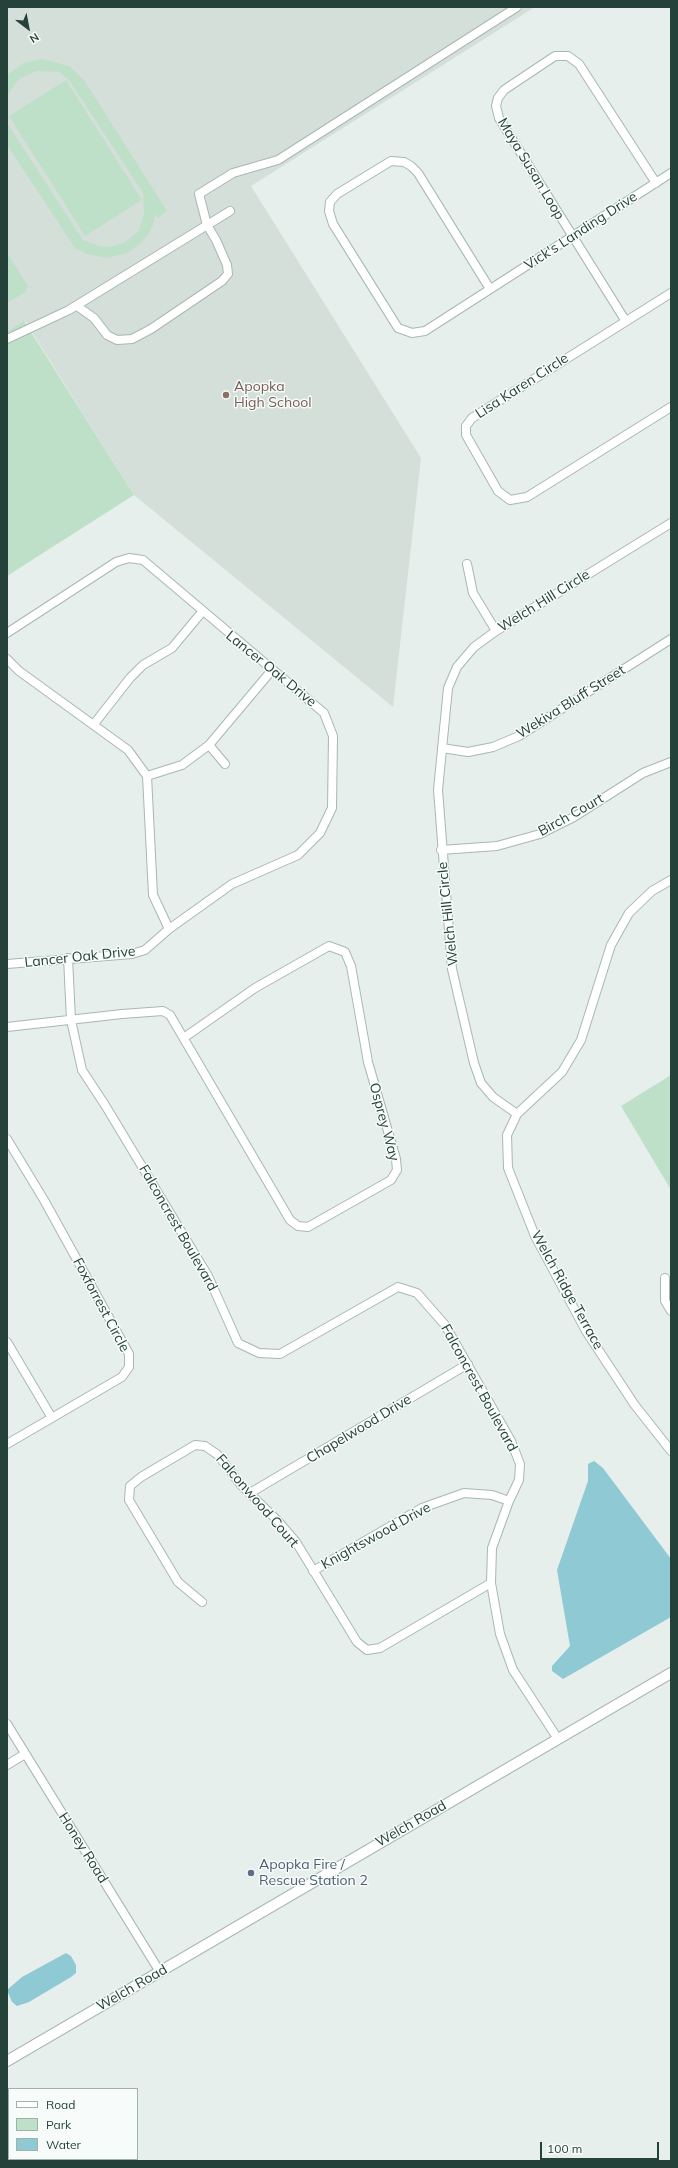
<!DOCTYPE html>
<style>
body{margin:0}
#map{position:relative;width:678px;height:2168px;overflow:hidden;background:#e6efeb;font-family:Mulish,sans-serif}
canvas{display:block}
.frame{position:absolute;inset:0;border:8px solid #24423a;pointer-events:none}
.legend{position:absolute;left:8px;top:2088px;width:130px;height:72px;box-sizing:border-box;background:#f7fbf9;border:1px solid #a3b1ad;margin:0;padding:5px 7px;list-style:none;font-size:12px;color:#24423a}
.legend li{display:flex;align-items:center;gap:8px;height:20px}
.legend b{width:20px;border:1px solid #a3b1ad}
.north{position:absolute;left:8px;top:8px;width:40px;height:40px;-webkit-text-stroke:3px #f7fbf9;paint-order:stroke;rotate:148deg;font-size:11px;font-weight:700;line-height:16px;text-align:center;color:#24423a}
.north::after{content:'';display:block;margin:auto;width:14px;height:18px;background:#24423a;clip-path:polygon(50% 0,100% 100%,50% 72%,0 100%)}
.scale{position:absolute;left:540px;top:2142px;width:119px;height:18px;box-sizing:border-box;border:2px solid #24423a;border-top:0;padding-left:5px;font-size:12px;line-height:14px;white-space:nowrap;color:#24423a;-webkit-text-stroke:3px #f7fbf9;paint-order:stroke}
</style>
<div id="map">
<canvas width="678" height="2168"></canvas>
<div class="frame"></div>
<ul class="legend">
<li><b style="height:5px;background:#fff"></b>Road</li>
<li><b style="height:11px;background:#bfe0c8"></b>Park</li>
<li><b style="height:11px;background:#8ec9d4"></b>Water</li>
</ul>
<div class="north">N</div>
<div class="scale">100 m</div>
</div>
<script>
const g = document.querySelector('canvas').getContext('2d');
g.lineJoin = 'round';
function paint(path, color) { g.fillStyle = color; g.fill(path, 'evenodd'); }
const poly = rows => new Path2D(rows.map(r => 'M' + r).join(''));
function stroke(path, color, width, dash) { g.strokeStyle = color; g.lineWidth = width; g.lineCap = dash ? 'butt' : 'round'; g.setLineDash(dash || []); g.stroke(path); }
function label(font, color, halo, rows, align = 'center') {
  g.font = font + ' Mulish,sans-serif'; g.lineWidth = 3; g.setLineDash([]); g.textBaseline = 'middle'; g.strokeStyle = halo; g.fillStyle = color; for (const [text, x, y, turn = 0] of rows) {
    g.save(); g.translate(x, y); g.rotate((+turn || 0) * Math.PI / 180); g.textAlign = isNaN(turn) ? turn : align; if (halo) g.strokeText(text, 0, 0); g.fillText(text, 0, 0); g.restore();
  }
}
const built = poly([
 [7,7,535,7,251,186,421,458,393,707,134,495,25,321,7,331]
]);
const green = poly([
 [42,59,69,66,84,80,167,211,158,218,155,214,153,225,148,234,141,243,127,253,107,258,87,254,75,248,7,145,7,123,83,240,99,246,111,247,125,242,138,232,144,214,143,193,69,80,59,72,36,71,19,79,7,96,7,75,23,63],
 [66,80,142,200,85,236,9,116],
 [7,253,28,286,24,293,7,303],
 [24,321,134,495,7,576,7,331],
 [671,1075,671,1190,621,1106]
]);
const water = poly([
 [594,1461,603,1468,671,1559,671,1617,563,1679,552,1671,552,1666,570,1646,557,1570,588,1481,588,1464],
 [66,1953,71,1956,76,1965,76,1973,71,1977,29,2002,17,2006,12,2002,7,1990,22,1977]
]);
const minor = poly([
 [490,289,418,173,411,166,404,162,391,161,337,194,330,202,329,211,333,224,398,328,412,333,425,331,671,173],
 [671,293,472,418,466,426,466,435,498,491,510,500,527,497,671,407],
 [77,306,94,318,107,335,117,340,132,339,151,329,222,281,228,274,227,265,216,240,207,225,199,194,233,173,278,160,517,7],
 [625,320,499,118,496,106,498,98,504,90,555,56,568,56,579,64,656,183],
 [7,339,69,310,230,211],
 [671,523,496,631,474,647,457,667,448,688,438,790,452,969,474,1063,481,1083,493,1097,517,1114,562,1072,581,1040,611,945,629,913,652,891,671,880],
 [467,564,473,593,496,631],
 [7,633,116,562,129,558,143,560,324,713,333,736,332,808,320,833,298,855,232,884,169,929,145,950,132,954,7,964],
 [7,659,19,671,128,750,147,776,153,895,169,929],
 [94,724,130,678,143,665,172,648,202,612],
 [209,745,225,764],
 [442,748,468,752,493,747,519,736,671,639],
 [147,776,182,765,209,745,272,670],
 [441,850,497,846,540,834,574,817,643,773,671,762],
 [68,958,71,1020,82,1070,105,1105,208,1276,238,1343,259,1353,280,1354,398,1287,417,1293,445,1325,511,1441,520,1464,519,1480,509,1501,492,1548,491,1583,500,1634,513,1670,558,1739],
 [7,1027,122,1014,163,1011,170,1015,290,1220,298,1226,308,1227,391,1180,397,1170,396,1159,368,1062,351,966,345,952,329,946,255,988,185,1037],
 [517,1114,507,1135,508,1168,535,1236,586,1331,634,1404,671,1451],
 [7,1139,44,1200,129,1354,129,1367,122,1377,7,1444],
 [665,1278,665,1301,671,1311],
 [7,1342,52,1418],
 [250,1493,468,1364],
 [313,1571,422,1508,464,1493,492,1495,509,1501],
 [202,1602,178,1582,129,1500,130,1486,141,1477,195,1445,205,1446,218,1455,241,1485,278,1521,296,1542,357,1642,367,1650,380,1648,491,1583],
 [7,1724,160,1972],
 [7,1765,25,1754]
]);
const tertiary = poly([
 [7,2061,671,1673]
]);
const markers = [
 [226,395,4,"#8d6e63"],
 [251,1873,4,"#5c6f8a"]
];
const streetNames = [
 ["Maya Susan Loop",531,169,59],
 ["Vick's Landing Drive",581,231,-33],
 ["Lisa Karen Circle",522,386,-33],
 ["Welch Hill Circle",544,601,-32],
 ["Lancer Oak Drive",271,669,39],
 ["Wekiva Bluff Street",571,702,-32],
 ["Birch Court",571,815,-29],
 ["Welch Hill Circle",448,914,-96],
 ["Lancer Oak Drive",80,957,-6],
 ["Osprey Way",384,1122,75],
 ["Falconcrest Boulevard",178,1228,60],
 ["Welch Ridge Terrace",567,1290,61],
 ["Foxforrest Circle",101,1305,62],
 ["Falconcrest Boulevard",479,1388,61],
 ["Chapelwood Drive",359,1429,-31],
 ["Falconwood Court",257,1501,49],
 ["Knightswood Drive",376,1536,-29],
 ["Welch Road",411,1824,-30],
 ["Honey Road",83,1848,58],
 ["Welch Road",132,1988,-30]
];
const educationNames = [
 ["Apopka",234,387],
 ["High School",234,403]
];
const serviceNames = [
 ["Apopka Fire /",259,1865],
 ["Rescue Station 2",259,1881]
];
paint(built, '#d4dfda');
paint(green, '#bfe0c8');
paint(water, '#8ec9d4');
stroke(minor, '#a8b8b2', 10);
stroke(tertiary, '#a8b8b2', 12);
stroke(minor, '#fff', 8);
stroke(tertiary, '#fff', 10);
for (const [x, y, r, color] of markers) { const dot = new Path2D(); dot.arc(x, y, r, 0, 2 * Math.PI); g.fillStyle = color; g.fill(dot); stroke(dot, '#f7fbf9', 1.5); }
label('14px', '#24423a', '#f7fbf9', streetNames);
label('14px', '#785e54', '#f7fbf9', educationNames, 'left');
label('14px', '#4e5e75', '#f7fbf9', serviceNames, 'left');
</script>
